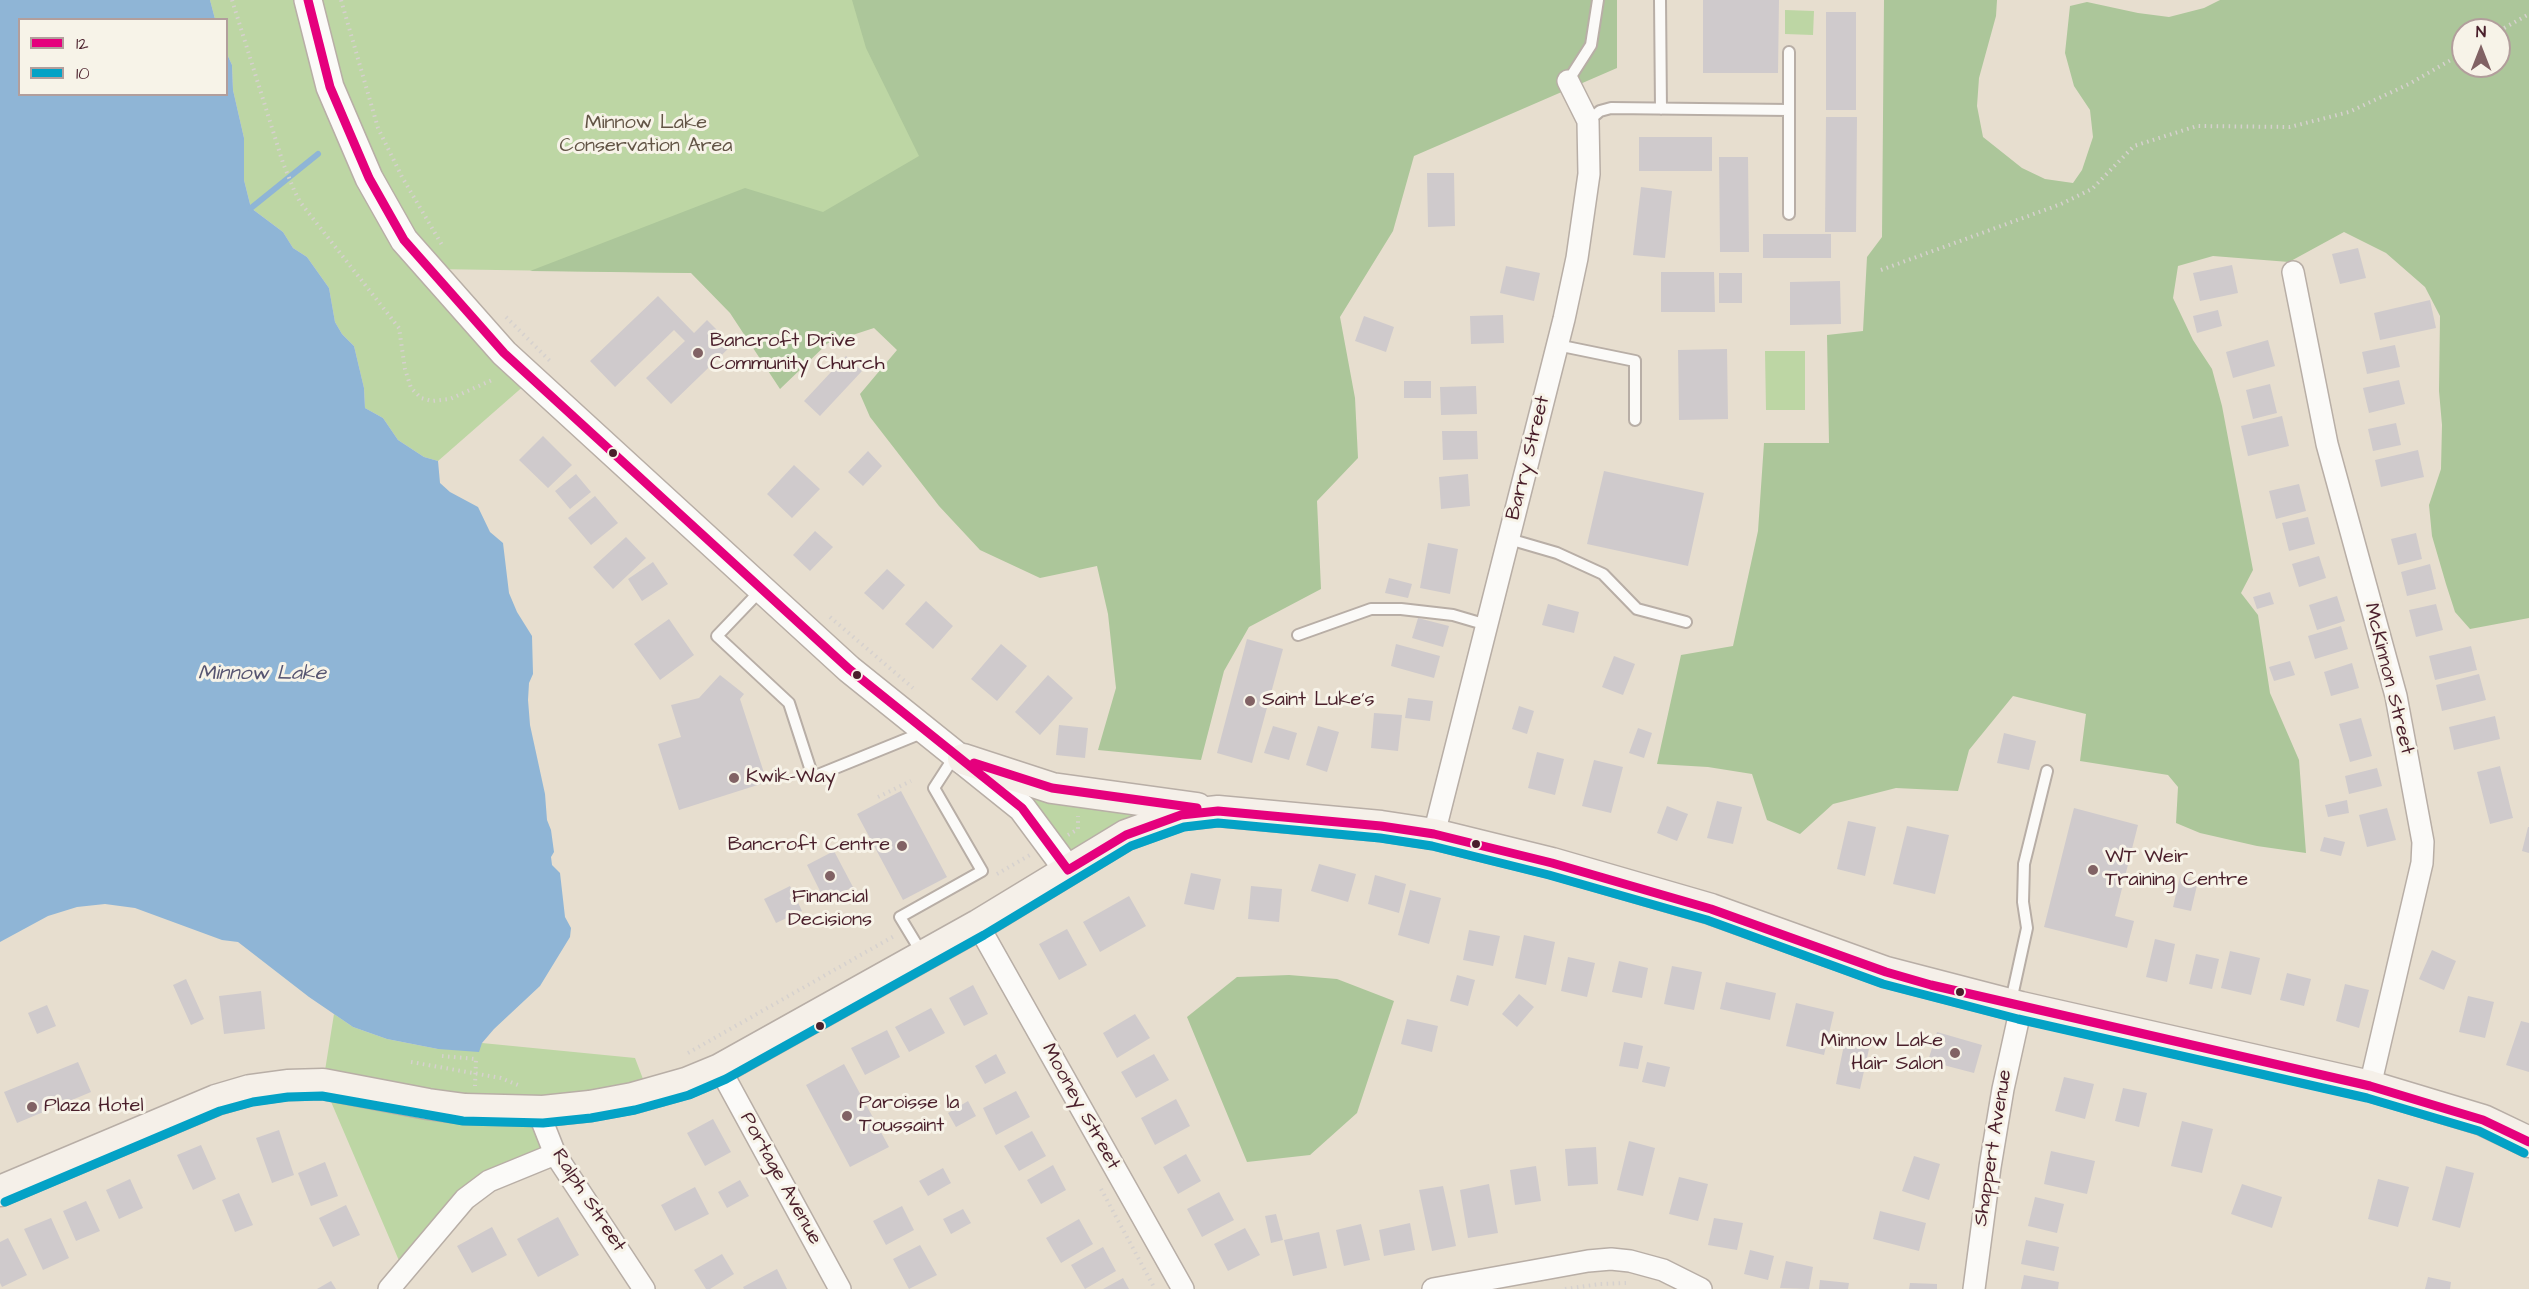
<!DOCTYPE html>
<style>
body{margin:0}
#map{position:relative;width:2529px;height:1289px;overflow:hidden;background:#e7decf;font-family:"Architects Daughter",sans-serif}
canvas{display:block}
.legend{position:absolute;left:18px;top:18px;width:210px;height:78px;box-sizing:border-box;background:#f7f3e8;border:2px solid #b29e9c;margin:0;padding:8px 10px;list-style:none;font-size:18px;color:#4a1f2b}
.legend li{display:flex;align-items:center;gap:12px;height:30px}
.legend b{width:30px;border:2px solid #b29e9c}
.north{position:absolute;left:2451px;top:18px;width:60px;height:60px;box-sizing:border-box;background:#f7f3e8;border:2px solid #b29e9c;border-radius:50%;rotate:0deg;font-size:16px;font-weight:700;line-height:24px;text-align:center;color:#4a1f2b}
.north::after{content:'';display:block;margin:auto;width:21px;height:27px;background:#816264;clip-path:polygon(50% 0,100% 100%,50% 72%,0 100%)}
</style>
<div id="map">
<canvas width="2529" height="1289"></canvas>
<ul class="legend">
<li><b style="height:8px;background:#e5007d"></b>12</li>
<li><b style="height:8px;background:#04a2c6"></b>10</li>
</ul>
<div class="north">N</div>
</div>
<script>
const g = document.querySelector('canvas').getContext('2d');
g.lineJoin = 'round';
function paint(path, color) { g.fillStyle = color; g.fill(path, 'evenodd'); }
const poly = rows => new Path2D(rows.map(r => 'M' + r).join(''));
function stroke(path, color, width, dash) { g.strokeStyle = color; g.lineWidth = width; g.lineCap = dash ? 'butt' : 'round'; g.setLineDash(dash || []); g.stroke(path); }
function label(font, color, halo, rows, align = 'center') {
  g.font = font + ' "Architects Daughter",sans-serif'; g.lineWidth = 6; g.setLineDash([]); g.textBaseline = 'middle'; g.strokeStyle = halo; g.fillStyle = color; for (const [text, x, y, turn = 0] of rows) {
    g.save(); g.translate(x, y); g.rotate((+turn || 0) * Math.PI / 180); g.textAlign = isNaN(turn) ? turn : align; if (halo) g.strokeText(text, 0, 0); g.fillText(text, 0, 0); g.restore();
  }
}
const green = poly([
 [210,0,1366,0,691,273,433,269,534,377,438,461,424,457,398,440,383,418,365,408,364,388,354,346,342,334,335,322,329,288,307,257,293,248,283,232,251,208,244,180,244,138,233,90,232,65,227,54,226,20,215,19],
 [1785,10,1814,11,1813,35,1785,34],
 [1765,351,1805,351,1805,410,1766,410],
 [963,757,1217,809,1068,867],
 [334,1014,353,1027,387,1039,438,1049,482,1043,635,1058,648,1092,536,1109,553,1153,511,1169,403,1270,323,1083]
]);
const forest = poly([
 [852,0,1617,0,1617,68,1414,156,1393,231,1340,317,1355,398,1358,458,1317,501,1321,589,1249,627,1224,671,1201,760,1098,750,1116,688,1108,614,1097,566,1040,578,980,550,939,506,870,417,860,394,897,350,874,328,828,343,780,389,730,313,691,273,530,271,745,188,823,212,919,156,866,48],
 [1884,0,1997,0,1996,16,1979,78,1977,106,1983,137,2022,168,2045,179,2073,183,2082,170,2093,137,2090,110,2074,86,2065,53,2070,6,2087,2,2138,13,2169,17,2204,8,2220,0,2529,0,2529,618,2470,629,2455,612,2446,584,2432,536,2429,505,2441,469,2442,425,2439,391,2440,316,2425,287,2386,253,2344,232,2289,262,2213,256,2178,266,2173,298,2193,340,2212,369,2222,406,2253,570,2241,593,2258,615,2270,693,2299,760,2306,853,2257,846,2200,833,2176,823,2178,787,2168,775,2080,761,2086,714,2013,696,1969,750,1958,791,1896,788,1833,804,1800,834,1767,820,1752,774,1708,767,1657,764,1681,655,1733,646,1758,531,1764,443,1829,443,1827,335,1863,331,1867,257,1882,237],
 [2463,30,2499,30,2499,66,2463,66],
 [1289,975,1337,979,1394,1001,1357,1113,1310,1155,1247,1162,1187,1017,1237,977]
]);
const water = poly([
 [0,0,210,0,215,19,20,20,20,94,226,94,227,54,232,65,233,90,244,138,244,180,251,208,283,232,293,248,307,257,329,288,335,322,342,334,354,346,364,388,365,408,383,418,398,440,424,457,438,461,440,483,450,492,478,507,490,532,503,543,509,593,517,612,532,636,533,674,529,683,528,700,530,725,545,794,547,820,551,830,554,852,551,857,552,865,560,873,565,917,571,928,570,937,540,986,494,1029,482,1043,479,1052,438,1049,387,1039,353,1027,309,997,238,942,222,940,135,908,105,904,77,907,48,916,0,942]
]);
const stream = poly([
 [251,208,318,154]
]);
const building = poly([
 [1703,0,1779,0,1778,73,1703,73],
 [1826,12,1856,12,1856,110,1826,110],
 [1826,117,1857,117,1856,232,1825,232],
 [1639,137,1712,137,1712,171,1639,171],
 [1719,157,1748,157,1749,252,1720,252],
 [1427,173,1454,173,1455,226,1428,227],
 [1641,187,1672,191,1665,258,1633,255],
 [1763,234,1831,234,1831,258,1763,258],
 [2358,248,2366,278,2340,284,2332,254],
 [2232,265,2238,293,2200,301,2193,273],
 [1506,266,1540,273,1534,301,1500,293],
 [1661,272,1714,272,1715,312,1661,312],
 [1719,273,1742,273,1742,303,1719,303],
 [1840,281,1841,324,1790,325,1790,282],
 [658,296,694,333,707,320,732,345,671,404,646,378,685,341,674,330,615,387,590,361],
 [2430,300,2436,328,2380,340,2374,313],
 [2218,310,2222,326,2197,333,2193,316],
 [1503,315,1504,343,1471,344,1470,316],
 [1364,316,1394,327,1386,352,1355,341],
 [2268,340,2275,366,2233,378,2226,352],
 [2395,345,2400,367,2367,374,2362,352],
 [1727,349,1728,419,1679,420,1678,350],
 [846,356,862,371,820,416,804,401],
 [2399,380,2405,404,2369,413,2363,388],
 [1404,381,1431,381,1431,398,1404,398],
 [2270,384,2277,413,2253,419,2246,390],
 [1476,386,1477,414,1441,415,1440,387],
 [2282,416,2289,446,2248,456,2241,426],
 [2396,423,2401,445,2373,451,2368,429],
 [1442,431,1477,431,1478,459,1443,460],
 [543,436,572,465,548,488,519,460],
 [2418,450,2424,477,2381,487,2375,460],
 [868,451,882,466,863,486,848,472],
 [794,465,820,489,792,518,767,494],
 [1604,471,1704,493,1688,566,1587,544],
 [576,474,591,492,570,509,555,491],
 [1468,474,1470,506,1441,509,1439,477],
 [2299,484,2306,511,2276,519,2269,491],
 [595,496,618,523,591,545,568,518],
 [2308,517,2315,544,2289,551,2282,523],
 [815,531,833,547,810,571,793,555],
 [2416,533,2422,559,2398,565,2391,539],
 [626,537,646,558,613,589,593,567],
 [1428,543,1458,549,1450,594,1420,588],
 [2319,556,2326,578,2299,587,2292,564],
 [653,562,668,584,642,601,628,579],
 [2430,564,2436,589,2407,596,2401,572],
 [887,569,905,585,883,610,864,593],
 [1389,578,1412,584,1408,598,1385,593],
 [2270,592,2274,604,2257,609,2253,597],
 [2337,596,2345,621,2317,630,2309,605],
 [926,601,953,626,933,649,905,624],
 [1548,604,1579,612,1574,633,1542,625],
 [2436,604,2443,630,2416,637,2409,610],
 [1418,618,1449,626,1443,647,1412,638],
 [669,619,694,655,660,680,634,644],
 [2341,626,2348,649,2315,659,2308,636],
 [1247,639,1283,649,1252,763,1217,753],
 [1001,644,1027,666,997,701,971,679],
 [1396,644,1440,656,1434,678,1391,666],
 [2471,646,2477,670,2435,680,2429,656],
 [1614,656,1635,664,1623,695,1602,687],
 [2290,661,2295,675,2274,681,2269,667],
 [2352,663,2359,688,2331,696,2324,672],
 [2479,674,2486,700,2442,711,2436,685],
 [720,675,744,694,740,699,767,782,679,810,658,744,681,737,671,705,699,698],
 [1048,675,1073,698,1040,735,1015,712],
 [1408,698,1433,701,1430,721,1405,718],
 [1519,706,1534,711,1527,734,1512,729],
 [1374,713,1402,715,1398,751,1371,748],
 [2495,716,2500,739,2454,750,2449,727],
 [2361,718,2372,756,2350,762,2339,724],
 [1059,725,1088,728,1085,758,1056,755],
 [1273,726,1297,733,1289,760,1264,753],
 [1318,726,1339,732,1327,772,1306,765],
 [1638,728,1652,733,1644,758,1629,753],
 [2004,733,2036,741,2029,770,1997,763],
 [1537,752,1564,759,1555,795,1528,788],
 [1594,760,1623,767,1611,813,1582,806],
 [2500,766,2513,818,2490,824,2477,772],
 [2377,768,2382,786,2349,794,2345,776],
 [901,791,947,877,903,900,857,814],
 [2347,800,2349,813,2328,817,2325,805],
 [1717,801,1742,807,1733,844,1707,838],
 [1667,806,1688,814,1677,841,1657,833],
 [2074,808,2138,825,2115,916,2134,921,2127,948,2044,927],
 [2387,808,2396,840,2367,847,2359,815],
 [1848,821,1876,827,1865,876,1837,869],
 [1907,826,1949,835,1935,894,1893,884],
 [2528,827,2529,827,2529,853,2522,851],
 [2324,837,2345,842,2341,856,2320,851],
 [834,851,853,887,825,901,807,865],
 [1319,864,1356,874,1348,902,1311,891],
 [1191,873,1221,879,1214,910,1184,904],
 [1375,875,1406,884,1399,913,1368,904],
 [2180,877,2198,881,2191,911,2173,907],
 [790,886,802,911,776,923,764,899],
 [1251,886,1282,889,1279,922,1248,919],
 [1410,890,1441,898,1429,944,1398,935],
 [1129,896,1146,926,1100,952,1083,922],
 [1067,929,1087,965,1059,980,1039,944],
 [1469,930,1500,936,1493,966,1463,960],
 [1524,935,1555,942,1546,985,1515,978],
 [2155,939,2175,944,2167,982,2146,977],
 [2432,950,2456,961,2444,990,2419,979],
 [2230,951,2260,958,2251,995,2221,988],
 [2196,954,2219,959,2212,989,2189,984],
 [1568,957,1595,963,1587,997,1561,991],
 [1619,961,1648,968,1642,998,1612,992],
 [1672,966,1702,972,1694,1010,1664,1004],
 [2287,973,2311,979,2304,1006,2280,1000],
 [1457,975,1475,980,1468,1006,1450,1001],
 [186,979,204,1019,191,1025,173,985],
 [1726,982,1776,993,1770,1020,1720,1009],
 [2345,984,2369,990,2359,1028,2336,1021],
 [973,985,988,1014,964,1026,949,998],
 [261,991,265,1029,224,1034,219,996],
 [1519,994,1534,1007,1517,1027,1502,1014],
 [2468,996,2494,1002,2485,1038,2459,1032],
 [1796,1003,1834,1012,1824,1055,1786,1046],
 [47,1005,56,1026,37,1034,28,1013],
 [931,1008,945,1033,909,1052,895,1027],
 [1135,1014,1150,1038,1117,1058,1103,1033],
 [1407,1019,1438,1026,1432,1052,1401,1044],
 [2521,1021,2529,1023,2529,1072,2506,1065],
 [887,1030,900,1057,865,1075,851,1048],
 [1937,1032,1982,1045,1974,1073,1928,1061],
 [1846,1035,1871,1040,1860,1089,1836,1084],
 [1624,1042,1643,1046,1638,1069,1619,1066],
 [996,1054,1006,1073,985,1084,975,1066],
 [1154,1054,1169,1080,1136,1098,1121,1072],
 [78,1062,91,1092,17,1123,4,1092],
 [1647,1062,1670,1067,1665,1087,1642,1082],
 [844,1064,889,1147,850,1167,806,1085],
 [2064,1077,2094,1084,2085,1119,2055,1111],
 [2123,1088,2147,1093,2139,1127,2115,1121],
 [1016,1091,1030,1117,996,1135,983,1108],
 [1176,1099,1190,1126,1155,1145,1141,1118],
 [968,1101,976,1116,956,1127,948,1113],
 [713,1119,731,1152,705,1166,687,1133],
 [2182,1121,2213,1129,2202,1173,2171,1166],
 [279,1130,294,1175,272,1183,256,1138],
 [1032,1131,1046,1156,1019,1171,1004,1146],
 [1629,1141,1655,1148,1643,1196,1617,1190],
 [201,1145,216,1179,193,1190,177,1155],
 [1596,1147,1598,1184,1568,1186,1565,1149],
 [2051,1151,2095,1161,2087,1194,2044,1184],
 [1186,1154,1201,1181,1178,1194,1163,1167],
 [1914,1156,1940,1164,1929,1200,1902,1191],
 [325,1162,338,1196,311,1206,298,1173],
 [1053,1165,1066,1190,1041,1204,1027,1180],
 [1536,1166,1541,1201,1515,1205,1510,1170],
 [2446,1166,2474,1173,2460,1228,2432,1220],
 [943,1168,951,1183,928,1196,919,1181],
 [1679,1177,1708,1184,1698,1221,1669,1214],
 [130,1179,143,1208,119,1219,106,1190],
 [2378,1179,2409,1187,2398,1227,2368,1219],
 [740,1180,749,1196,727,1208,718,1192],
 [1489,1184,1498,1233,1468,1238,1460,1190],
 [2242,1184,2282,1197,2272,1228,2231,1214],
 [1443,1186,1456,1246,1432,1251,1419,1190],
 [695,1187,709,1214,675,1231,661,1205],
 [1219,1192,1234,1220,1202,1237,1187,1209],
 [239,1193,253,1225,235,1232,222,1200],
 [2035,1197,2064,1204,2057,1233,2028,1226],
 [86,1201,100,1231,76,1241,63,1211],
 [346,1205,360,1235,333,1247,319,1218],
 [902,1206,914,1230,886,1245,873,1221],
 [963,1209,971,1223,951,1234,943,1219],
 [1880,1211,1926,1223,1919,1251,1873,1239],
 [1276,1214,1283,1240,1271,1243,1265,1216],
 [558,1217,579,1255,538,1277,517,1239],
 [51,1218,69,1258,43,1270,24,1229],
 [1714,1218,1743,1223,1737,1250,1708,1245],
 [1079,1219,1093,1244,1061,1263,1046,1238],
 [1410,1223,1415,1250,1384,1256,1379,1230],
 [1361,1224,1370,1260,1344,1266,1336,1230],
 [492,1227,507,1255,472,1273,457,1246],
 [1245,1228,1260,1255,1228,1271,1214,1244],
 [1319,1232,1327,1268,1293,1276,1284,1240],
 [8,1238,27,1275,2,1287,0,1283,0,1242],
 [2026,1240,2059,1247,2054,1271,2021,1264],
 [920,1245,937,1275,909,1289,893,1259],
 [1103,1247,1116,1271,1085,1289,1071,1265],
 [1750,1250,1774,1256,1768,1280,1744,1274],
 [722,1254,734,1274,710,1289,706,1289,694,1270],
 [1786,1261,1813,1267,1809,1289,1780,1288],
 [777,1269,787,1289,744,1289,743,1287],
 [2024,1275,2059,1282,2058,1289,2021,1289],
 [2428,1277,2451,1282,2450,1289,2425,1289],
 [1123,1278,1129,1289,1103,1289],
 [1820,1280,1849,1283,1848,1289,1819,1289],
 [331,1281,336,1289,317,1289],
 [1910,1283,1937,1284,1937,1289,1909,1289]
]);
const path = poly([
 [232,0,283,163,294,190,300,202,399,328,405,369,411,388,421,398,432,401,450,399,492,380],
 [341,0,378,128,402,177,442,245],
 [2499,31,2529,14],
 [1881,270,2061,204,2092,189,2134,146,2197,126,2290,127,2349,112,2411,83,2463,53],
 [506,317,552,363],
 [830,617,913,688],
 [878,797,911,781],
 [1068,835,1078,829,1078,816],
 [997,874,1030,855],
 [688,1053,896,935],
 [442,1056,476,1059,475,1086],
 [411,1062,501,1078,518,1085],
 [1101,1189,1155,1289],
 [1565,1289,1600,1284,1626,1283]
]);
const service = poly([
 [1660,0,1661,109],
 [1789,52,1789,214],
 [1568,81,1591,45,1598,0],
 [1588,121,1600,111,1611,108,1789,110],
 [1557,345,1635,361,1635,420],
 [1509,539,1557,553,1603,574,1637,609,1686,622],
 [761,590,717,636,789,703,813,777,924,732],
 [1298,635,1371,609,1401,609,1453,615,1487,625],
 [923,955,900,917,982,871,934,788,956,754],
 [2011,1001,2027,928,2023,902,2024,864,2047,771]
]);
const minor = poly([
 [2293,272,2327,444,2396,696,2423,842,2422,863,2370,1086],
 [1434,834,1564,319,1577,258,1589,174,1588,121,1568,81],
 [978,925,1183,1289],
 [720,1069,840,1289],
 [538,1111,555,1154,644,1289],
 [389,1289,465,1199,489,1181,555,1154],
 [1433,1289,1588,1261,1611,1259,1630,1261,1663,1270,1701,1289],
 [1974,1289,1990,1167,2003,1089,2021,1007]
]);
const tertiary = poly([
 [308,0,330,87,369,178,404,240,504,353,849,669,1022,808,1068,870]
]);
const secondary = poly([
 [963,759,1052,788,1197,808],
 [0,1191,216,1100,250,1090,287,1085,323,1084,428,1104,465,1109,543,1111,590,1106,633,1098,686,1083,720,1069,978,925,1126,835,1181,815,1218,811,1381,826,1434,834,1552,863,1711,909,1886,972,2021,1007,2370,1086,2483,1120,2529,1142]
]);
const bus1 = poly([
 [308,0,330,87,369,178,404,240,504,353,849,669,1022,808,1068,870,1126,835,1181,815,1218,811,1381,826,1434,834,1552,863,1711,909,1886,972,1931,985,2370,1086,2483,1120,2529,1142],
 [974,763,1052,788,1197,808]
]);
const bus2 = poly([
 [5,1202,220,1111,253,1102,288,1097,322,1096,463,1121,543,1123,591,1118,635,1110,689,1095,726,1079,984,935,1131,846,1184,827,1218,823,1380,838,1432,846,1549,875,1707,920,1883,984,2018,1019,2367,1098,2479,1131,2524,1153]
]);
const markers = [
 [698,353,6,"#816264"],
 [613,453,5,"#4a1f2b"],
 [857,675,5,"#4a1f2b"],
 [1250,701,6,"#816264"],
 [734,778,6,"#816264"],
 [1476,844,5,"#4a1f2b"],
 [902,846,6,"#816264"],
 [2093,870,6,"#816264"],
 [830,876,6,"#816264"],
 [1960,992,5,"#4a1f2b"],
 [820,1026,5,"#4a1f2b"],
 [1955,1053,6,"#816264"],
 [32,1107,6,"#816264"],
 [847,1116,6,"#816264"]
];
const parkNames = [
 ["Minnow Lake",646,124],
 ["Conservation Area",646,147]
];
const poiNames = [
 ["Bancroft Drive",710,342],
 ["Community Church",710,365],
 ["Saint Luke's",1262,701],
 ["Kwik-Way",746,778],
 ["Bancroft Centre",890,846,"right"],
 ["WT Weir",2105,858],
 ["Training Centre",2105,881],
 ["Financial",830,898,"center"],
 ["Decisions",830,921,"center"],
 ["Minnow Lake",1943,1042,"right"],
 ["Hair Salon",1943,1065,"right"],
 ["Paroisse la",859,1104],
 ["Toussaint",859,1127],
 ["Plaza Hotel",44,1107]
];
const streetNames = [
 ["Barry Street",1529,458,-76],
 ["McKinnon Street",2388,679,76],
 ["Mooney Street",1080,1107,61],
 ["Shappert Avenue",1994,1148,-81],
 ["Portage Avenue",780,1179,61],
 ["Ralph Street",588,1201,57]
];
const waterNames = [
 ["Minnow Lake",262,675]
];
paint(green, '#bdd6a4');
paint(forest, '#acc69a');
paint(water, '#8fb5d6');
stroke(stream, '#8fb5d6', 6);
paint(building, '#cfcacc');
stroke(service, '#b8aea6', 14);
stroke(minor, '#b8aea6', 24);
stroke(tertiary, '#b8aea6', 30);
stroke(secondary, '#b8aea6', 33);
stroke(path, '#d6d1ce', 4, [1.5, 4.5]);
stroke(service, '#fbfaf8', 10);
stroke(minor, '#fbfaf8', 21);
stroke(tertiary, '#fbfaf8', 27);
stroke(secondary, '#f5f0e9', 30);
stroke(bus1, '#e5007d', 9);
stroke(bus2, '#04a2c6', 9);
for (const [x, y, r, color] of markers) { const dot = new Path2D(); dot.arc(x, y, r, 0, 2 * Math.PI); g.fillStyle = color; g.fill(dot); stroke(dot, '#f7f3e8', 2); }
label('20px', '#625445', '#f7f3e8', parkNames);
label('20px', '#4a1f2b', '#f7f3e8', poiNames, 'left');
label('20px', '#4a1f2b', '#f7f3e8', streetNames);
label('italic 21px', '#565471', '#f7f3e8', waterNames);
</script>
